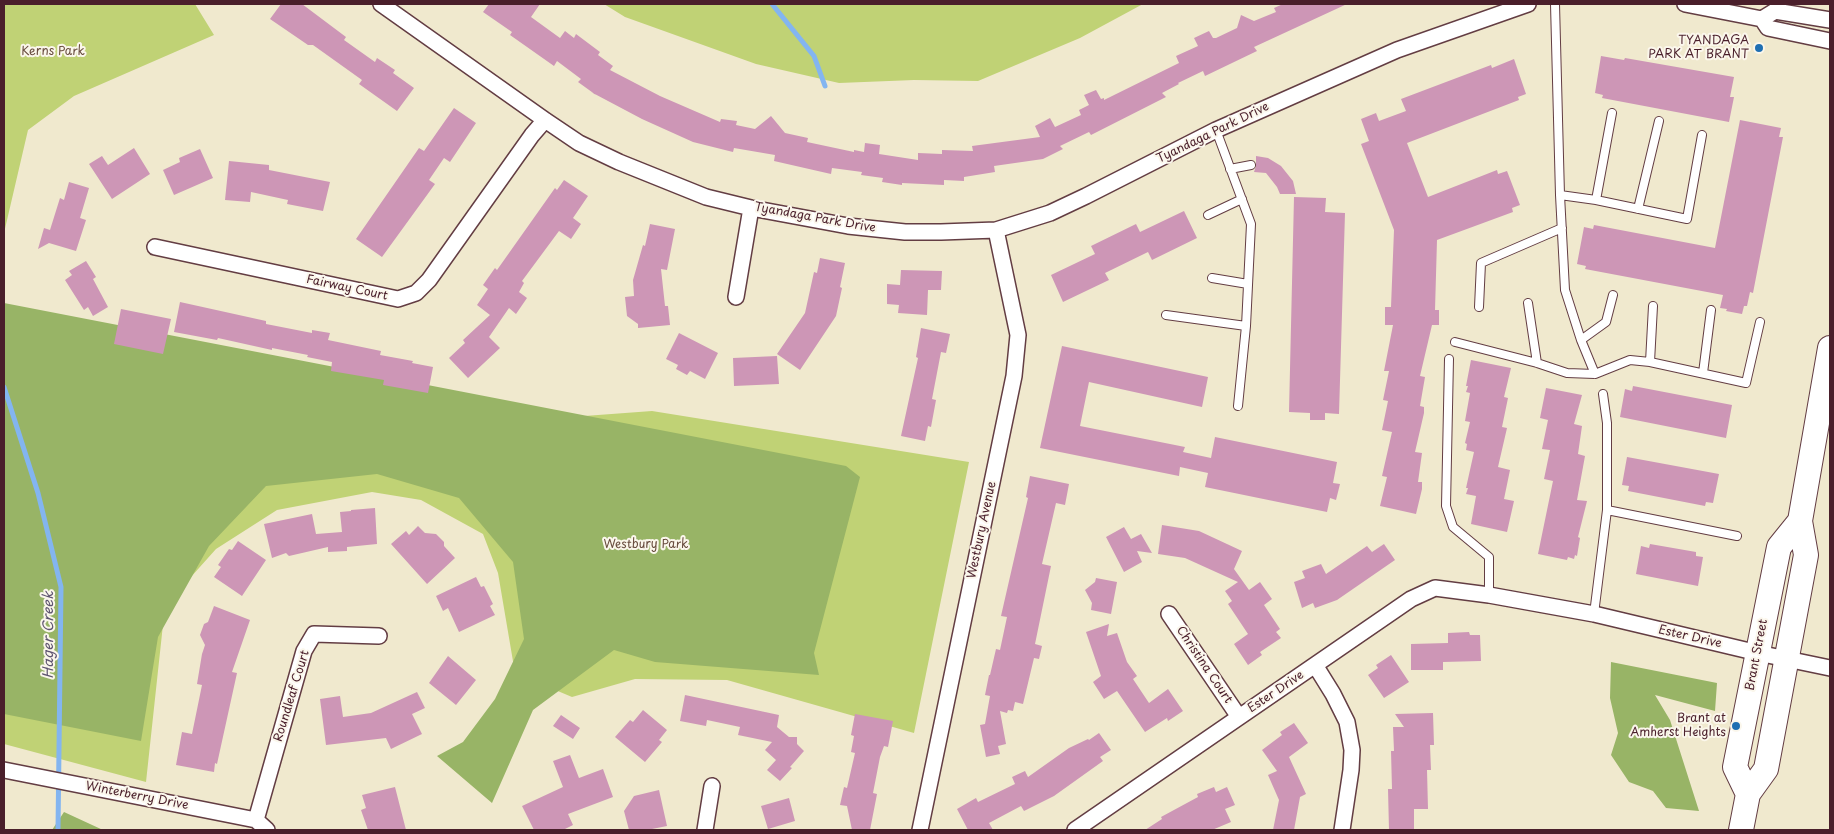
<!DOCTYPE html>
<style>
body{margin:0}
#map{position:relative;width:1834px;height:834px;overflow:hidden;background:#f0e9ce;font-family:"Playpen Sans",sans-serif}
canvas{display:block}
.frame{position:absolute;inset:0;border:5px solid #4a1f2b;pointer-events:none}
</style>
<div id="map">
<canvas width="1834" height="834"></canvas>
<div class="frame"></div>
</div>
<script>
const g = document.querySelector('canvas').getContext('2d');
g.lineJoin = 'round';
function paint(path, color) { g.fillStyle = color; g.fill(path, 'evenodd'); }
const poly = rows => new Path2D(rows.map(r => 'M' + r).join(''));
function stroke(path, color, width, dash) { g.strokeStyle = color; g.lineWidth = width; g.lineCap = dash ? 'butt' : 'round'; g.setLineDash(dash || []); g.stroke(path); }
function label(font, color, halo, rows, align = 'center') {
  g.font = font + ' "Playpen Sans",sans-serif'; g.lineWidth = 4; g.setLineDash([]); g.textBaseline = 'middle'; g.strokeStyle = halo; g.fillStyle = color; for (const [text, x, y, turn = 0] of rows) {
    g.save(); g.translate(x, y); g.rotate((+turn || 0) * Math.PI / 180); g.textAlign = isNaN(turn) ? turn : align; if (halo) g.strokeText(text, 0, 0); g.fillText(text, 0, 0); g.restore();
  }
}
const green = poly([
 [4,4,195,4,214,35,74,96,28,130,4,233],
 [604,4,1143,4,1080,38,978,81,914,80,839,83,756,64,625,17],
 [4,387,517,421,652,411,969,462,914,733,727,680,635,679,572,697,515,673,498,573,483,534,421,500,372,492,277,510,216,549,165,606,146,782,4,744]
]);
const forest = poly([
 [4,303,846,466,860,477,814,653,819,675,655,662,614,650,533,710,492,803,437,756,463,742,495,699,524,639,513,562,459,498,377,474,266,486,209,546,158,637,141,741,4,714],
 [1611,662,1717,683,1715,711,1655,695,1670,720,1699,811,1666,808,1653,791,1629,782,1611,755,1618,733,1610,698],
 [64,812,103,830,52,830]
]);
const stream = poly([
 [772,4,814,56,825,86],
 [4,387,38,493,61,587,58,830]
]);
const building = poly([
 [281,4,302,4,346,37,344,40,375,62,377,58,395,70,393,73,414,88,397,111,359,84,362,80,313,45,308,45,270,19],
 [489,4,540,4,531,17,560,38,565,31,574,38,576,34,600,52,598,55,613,66,610,70,660,96,720,122,721,119,737,121,736,125,755,129,771,116,785,133,808,138,807,142,854,152,854,150,864,152,865,143,880,145,879,154,918,160,918,153,942,154,942,150,973,151,972,146,1040,137,1035,126,1050,118,1055,127,1081,115,1079,110,1089,105,1084,95,1096,90,1101,99,1104,98,1104,100,1179,63,1176,56,1198,46,1194,38,1209,31,1213,38,1216,38,1237,28,1241,15,1254,21,1276,12,1274,8,1283,4,1347,4,1254,47,1257,51,1205,76,1203,71,1178,83,1179,84,1162,93,1166,97,1091,135,1089,132,1060,146,1063,149,1043,159,994,166,995,172,964,177,964,181,944,180,944,185,902,183,902,185,882,182,883,178,861,175,862,172,832,168,831,174,774,161,775,155,734,148,733,152,693,142,642,119,591,92,596,95,578,82,581,79,557,61,554,66,510,35,512,32,483,12],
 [1601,56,1624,60,1625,58,1734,77,1730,97,1734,97,1729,122,1602,98,1603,95,1595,93],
 [1514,59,1526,94,1518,97,1519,100,1407,143,1428,197,1497,170,1498,174,1507,171,1520,205,1512,208,1513,212,1437,240,1435,310,1439,310,1439,325,1432,325,1420,376,1425,377,1420,406,1424,407,1424,413,1415,452,1422,453,1418,482,1422,482,1422,489,1416,514,1380,506,1387,477,1382,476,1392,432,1382,430,1388,401,1383,400,1389,371,1384,371,1393,325,1385,325,1385,307,1391,307,1394,230,1361,144,1369,141,1361,119,1376,113,1379,121,1406,111,1401,99,1491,65,1492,68],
 [454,108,476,123,450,162,444,158,429,180,435,184,382,257,356,239,419,148,424,151],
 [1740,120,1781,128,1779,137,1783,137,1753,293,1750,292,1747,306,1744,306,1742,314,1726,311,1727,309,1720,308,1723,295,1585,269,1586,266,1577,264,1584,227,1593,229,1594,225,1715,248],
 [134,148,150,174,112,199,89,164,102,156,108,165],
 [200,149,213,178,174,195,163,170,180,162,179,158],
 [1256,156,1268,158,1281,166,1293,181,1296,194,1280,194,1277,187,1266,173,1254,172,1256,166],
 [229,161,269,165,269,170,330,182,323,211,287,204,288,200,251,192,250,202,225,200],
 [564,180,588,196,573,218,581,224,571,239,559,231,522,281,524,283,519,292,527,298,516,314,509,308,489,337,500,348,468,378,449,358,465,343,463,340,490,315,477,305,488,289,483,285,495,268,497,270,555,188,557,190],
 [69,182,89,188,80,218,86,220,76,251,49,243,38,249,44,228,50,230,60,198,64,200],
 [1294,197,1326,198,1325,212,1345,213,1339,414,1325,413,1325,420,1310,420,1310,413,1289,412],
 [1184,211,1197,238,1152,260,1148,252,1105,273,1109,280,1063,302,1051,275,1095,254,1091,246,1136,224,1140,232],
 [650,224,675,229,667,270,661,269,665,306,668,306,670,325,638,328,638,324,627,316,625,297,634,296,633,280,643,245,645,246],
 [820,258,845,263,840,287,842,288,836,316,800,370,777,354,805,313,814,272,817,273],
 [86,261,96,277,93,279,108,307,93,316,88,307,84,310,65,280,72,275,69,271],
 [901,270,942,271,941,290,928,290,927,315,898,313,899,305,887,304,887,284,900,285],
 [180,302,266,321,266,324,312,333,312,330,330,333,328,340,381,351,380,355,413,361,412,363,433,367,428,393,383,385,384,380,331,371,332,362,307,357,308,355,272,348,272,350,218,338,217,340,174,332],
 [121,309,171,319,163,354,114,344],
 [921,328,950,334,946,353,941,352,932,399,936,400,931,427,928,426,925,441,901,436,918,358,916,357],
 [679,333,718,353,705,379,690,371,687,375,676,369,678,365,666,359],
 [1062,346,1208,377,1202,407,1089,382,1080,426,1185,447,1183,452,1211,458,1215,437,1337,462,1333,483,1340,484,1336,500,1330,498,1327,512,1205,487,1208,473,1180,467,1179,476,1040,448],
 [777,356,779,384,734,386,733,358],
 [1471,360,1511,368,1504,397,1508,398,1502,427,1507,428,1498,467,1510,470,1504,499,1514,501,1507,532,1471,524,1476,496,1466,494,1468,488,1466,488,1474,452,1466,450,1467,444,1465,443,1470,422,1465,421,1470,393,1466,392,1468,386,1466,386],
 [1633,386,1732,405,1726,438,1620,417,1625,389,1632,391],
 [1546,388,1582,395,1574,424,1582,426,1578,454,1585,456,1577,500,1587,501,1578,537,1580,538,1577,556,1575,555,1574,559,1568,557,1567,560,1538,554,1553,481,1544,479,1550,450,1542,449,1548,420,1540,418],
 [1627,457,1719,474,1713,503,1706,502,1705,506,1628,491,1629,486,1622,485],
 [1030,476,1069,484,1065,505,1056,503,1042,564,1051,566,1035,644,1042,646,1039,659,1034,658,1023,704,1015,702,1013,711,1008,710,1007,713,1000,711,1006,744,998,746,1000,754,986,757,980,725,985,724,990,696,985,695,989,675,990,675,996,649,1000,650,1007,617,1001,616,1028,498,1026,497],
 [375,508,377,544,347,547,347,551,328,552,328,547,289,556,286,553,272,558,264,524,312,514,316,534,342,532,340,512,351,511,351,510],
 [1162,525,1199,531,1242,551,1234,569,1249,590,1260,582,1272,599,1264,605,1280,629,1276,632,1281,638,1260,652,1262,655,1248,665,1234,644,1248,634,1228,604,1232,601,1225,591,1238,582,1185,558,1158,554],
 [418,526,425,533,436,534,444,542,444,546,455,558,427,584,391,544,406,531,409,535],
 [1124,527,1131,539,1141,534,1152,553,1137,551,1142,562,1124,572,1106,537],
 [238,541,266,560,242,596,214,577,221,567,218,565,229,549,232,550],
 [1384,544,1395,560,1337,600,1315,608,1313,603,1302,608,1294,582,1305,578,1302,571,1321,564,1326,574,1367,546,1372,552],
 [1650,544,1696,552,1696,556,1703,557,1698,586,1636,574,1641,546,1649,548],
 [476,577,481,587,484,586,493,604,490,606,495,615,459,632,448,608,443,611,436,596],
 [1096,578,1117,582,1111,614,1091,610,1092,603,1085,590,1095,582],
 [214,606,250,620,232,672,237,673,217,764,215,763,214,772,176,765,182,732,192,734,202,685,197,684,202,654,205,645,200,635,204,624,208,622],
 [1109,624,1107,636,1117,633,1127,662,1137,676,1133,679,1149,703,1168,689,1183,711,1168,721,1167,718,1145,732,1117,691,1104,699,1093,682,1101,676,1086,632],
 [1469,632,1470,635,1480,635,1481,661,1443,662,1443,670,1411,670,1411,644,1448,643,1448,633],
 [1391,655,1409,682,1384,698,1368,675,1378,668,1376,665],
 [448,656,476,680,456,705,429,683],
 [417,692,425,708,412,714,422,734,391,749,386,738,326,745,320,699,340,696,343,717,371,713],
 [685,695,779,715,777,727,789,737,797,737,797,744,804,751,790,767,792,768,780,781,767,770,776,760,765,750,772,742,738,735,740,727,707,720,706,726,680,721],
 [643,710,667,730,659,740,662,742,645,762,615,737,630,720,633,722],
 [1433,713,1434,745,1430,745,1431,770,1427,770,1428,809,1414,809,1414,830,1389,830,1388,789,1392,789,1391,751,1394,751,1393,727,1404,727,1395,714],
 [855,714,893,721,888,747,884,746,880,757,873,793,877,794,870,830,852,830,847,806,840,805,844,787,847,788,855,753,851,752,854,736,851,735],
 [561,715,580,728,573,739,553,726],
 [1294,723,1308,743,1289,757,1306,794,1300,797,1294,830,1273,830,1279,800,1268,775,1277,771,1262,750,1282,735,1280,732],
 [1099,733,1111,750,1100,757,1103,761,1054,796,1024,811,1021,806,989,823,993,830,968,830,957,809,976,798,978,802,1015,784,1012,777,1025,771,1028,777,1069,748,1088,739,1089,740],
 [570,755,579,778,603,769,613,797,568,814,573,825,563,830,534,830,522,806,563,787,553,761],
 [395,787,406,830,368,830,361,810,366,808,362,795],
 [1214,787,1216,792,1227,787,1235,805,1225,809,1231,822,1212,830,1145,830,1162,819,1161,817,1198,797,1197,794],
 [659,790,667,826,647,830,629,830,624,811,634,796],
 [789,798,795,821,768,829,761,806]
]);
const lane = poly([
 [1555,4,1560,195,1565,290,1581,340,1595,374],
 [1216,130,1251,224,1246,326,1238,406],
 [1230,169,1251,165],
 [1560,195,1596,200,1612,113],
 [1596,200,1687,219,1702,135],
 [1638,209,1659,121],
 [1208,215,1242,199],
 [1212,278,1248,284],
 [1528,303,1537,363],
 [1479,307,1481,263,1562,228],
 [1166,315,1246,326],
 [1581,340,1606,322,1613,295],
 [1455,342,1537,363,1567,373,1595,374,1630,360,1650,362,1746,383,1760,322],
 [1449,359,1446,506,1453,527,1489,557,1489,595],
 [1650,362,1653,306],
 [1703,373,1711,310],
 [1607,510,1737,536],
 [1594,614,1607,510,1607,423,1603,394]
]);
const street = poly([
 [381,4,545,120,579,143,619,162,706,197,751,208,848,226,905,232,941,232,996,230,1050,213,1086,196,1216,130,1397,50,1528,4],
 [1685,4,1762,19,1775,11,1830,20],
 [1762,19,1768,28,1830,41],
 [155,247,398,299,416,293,429,280,532,135,545,120],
 [736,297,751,208],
 [1169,614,1239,717],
 [1315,665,1333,694,1347,722,1352,750,1351,770,1342,830],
 [4,770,256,820,267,830],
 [256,820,304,651,314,634,379,636],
 [705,830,712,786],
 [920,830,1014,376,1018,335,996,230],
 [1075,830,1411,599,1435,588,1489,595,1594,614,1758,653,1830,668]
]);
const primary = poly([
 [1748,794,1735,767,1779,547,1800,521],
 [1741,830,1748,794,1766,769,1806,555,1800,521,1830,348]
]);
const markers = [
 [1759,48,5,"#1f6fb2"],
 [1736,726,5,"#1f6fb2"]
];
const poiNames = [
 ["TYANDAGA",1749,41],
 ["PARK AT BRANT",1749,55],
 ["Brant at",1726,719],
 ["Amherst Heights",1726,733]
];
const parkNames = [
 ["Kerns Park",53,52],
 ["Westbury Park",646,545]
];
const streetNames = [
 ["Tyandaga Park Drive",1213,133,-26],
 ["Tyandaga Park Drive",815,218,10],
 ["Fairway Court",347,288,12],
 ["Westbury Avenue",982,530,-78],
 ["Ester Drive",1690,637,13],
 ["Brant Street",1757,655,-79],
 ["Christina Court",1204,665,56],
 ["Ester Drive",1276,692,-34],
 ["Roundleaf Court",292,696,-73],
 ["Winterberry Drive",137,796,11]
];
const waterNames = [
 ["Hager Creek",49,635,-90]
];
paint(green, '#c0d275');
paint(forest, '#98b466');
stroke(stream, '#83b5f0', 5);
paint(building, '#cd96b6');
stroke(lane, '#633d43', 10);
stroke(street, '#633d43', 18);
stroke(primary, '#633d43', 26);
stroke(lane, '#fff', 8);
stroke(street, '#fff', 15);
stroke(primary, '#fff', 24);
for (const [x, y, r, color] of markers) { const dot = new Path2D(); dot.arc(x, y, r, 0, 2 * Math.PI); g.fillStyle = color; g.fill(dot); stroke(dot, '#fbf7ec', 2); }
label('12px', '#4a1f2b', '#fbf7ec', poiNames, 'right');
label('12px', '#684c3e', '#fbf7ec', parkNames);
label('12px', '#4a1f2b', '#fbf7ec', streetNames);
label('italic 14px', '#5e5470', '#fbf7ec', waterNames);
</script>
